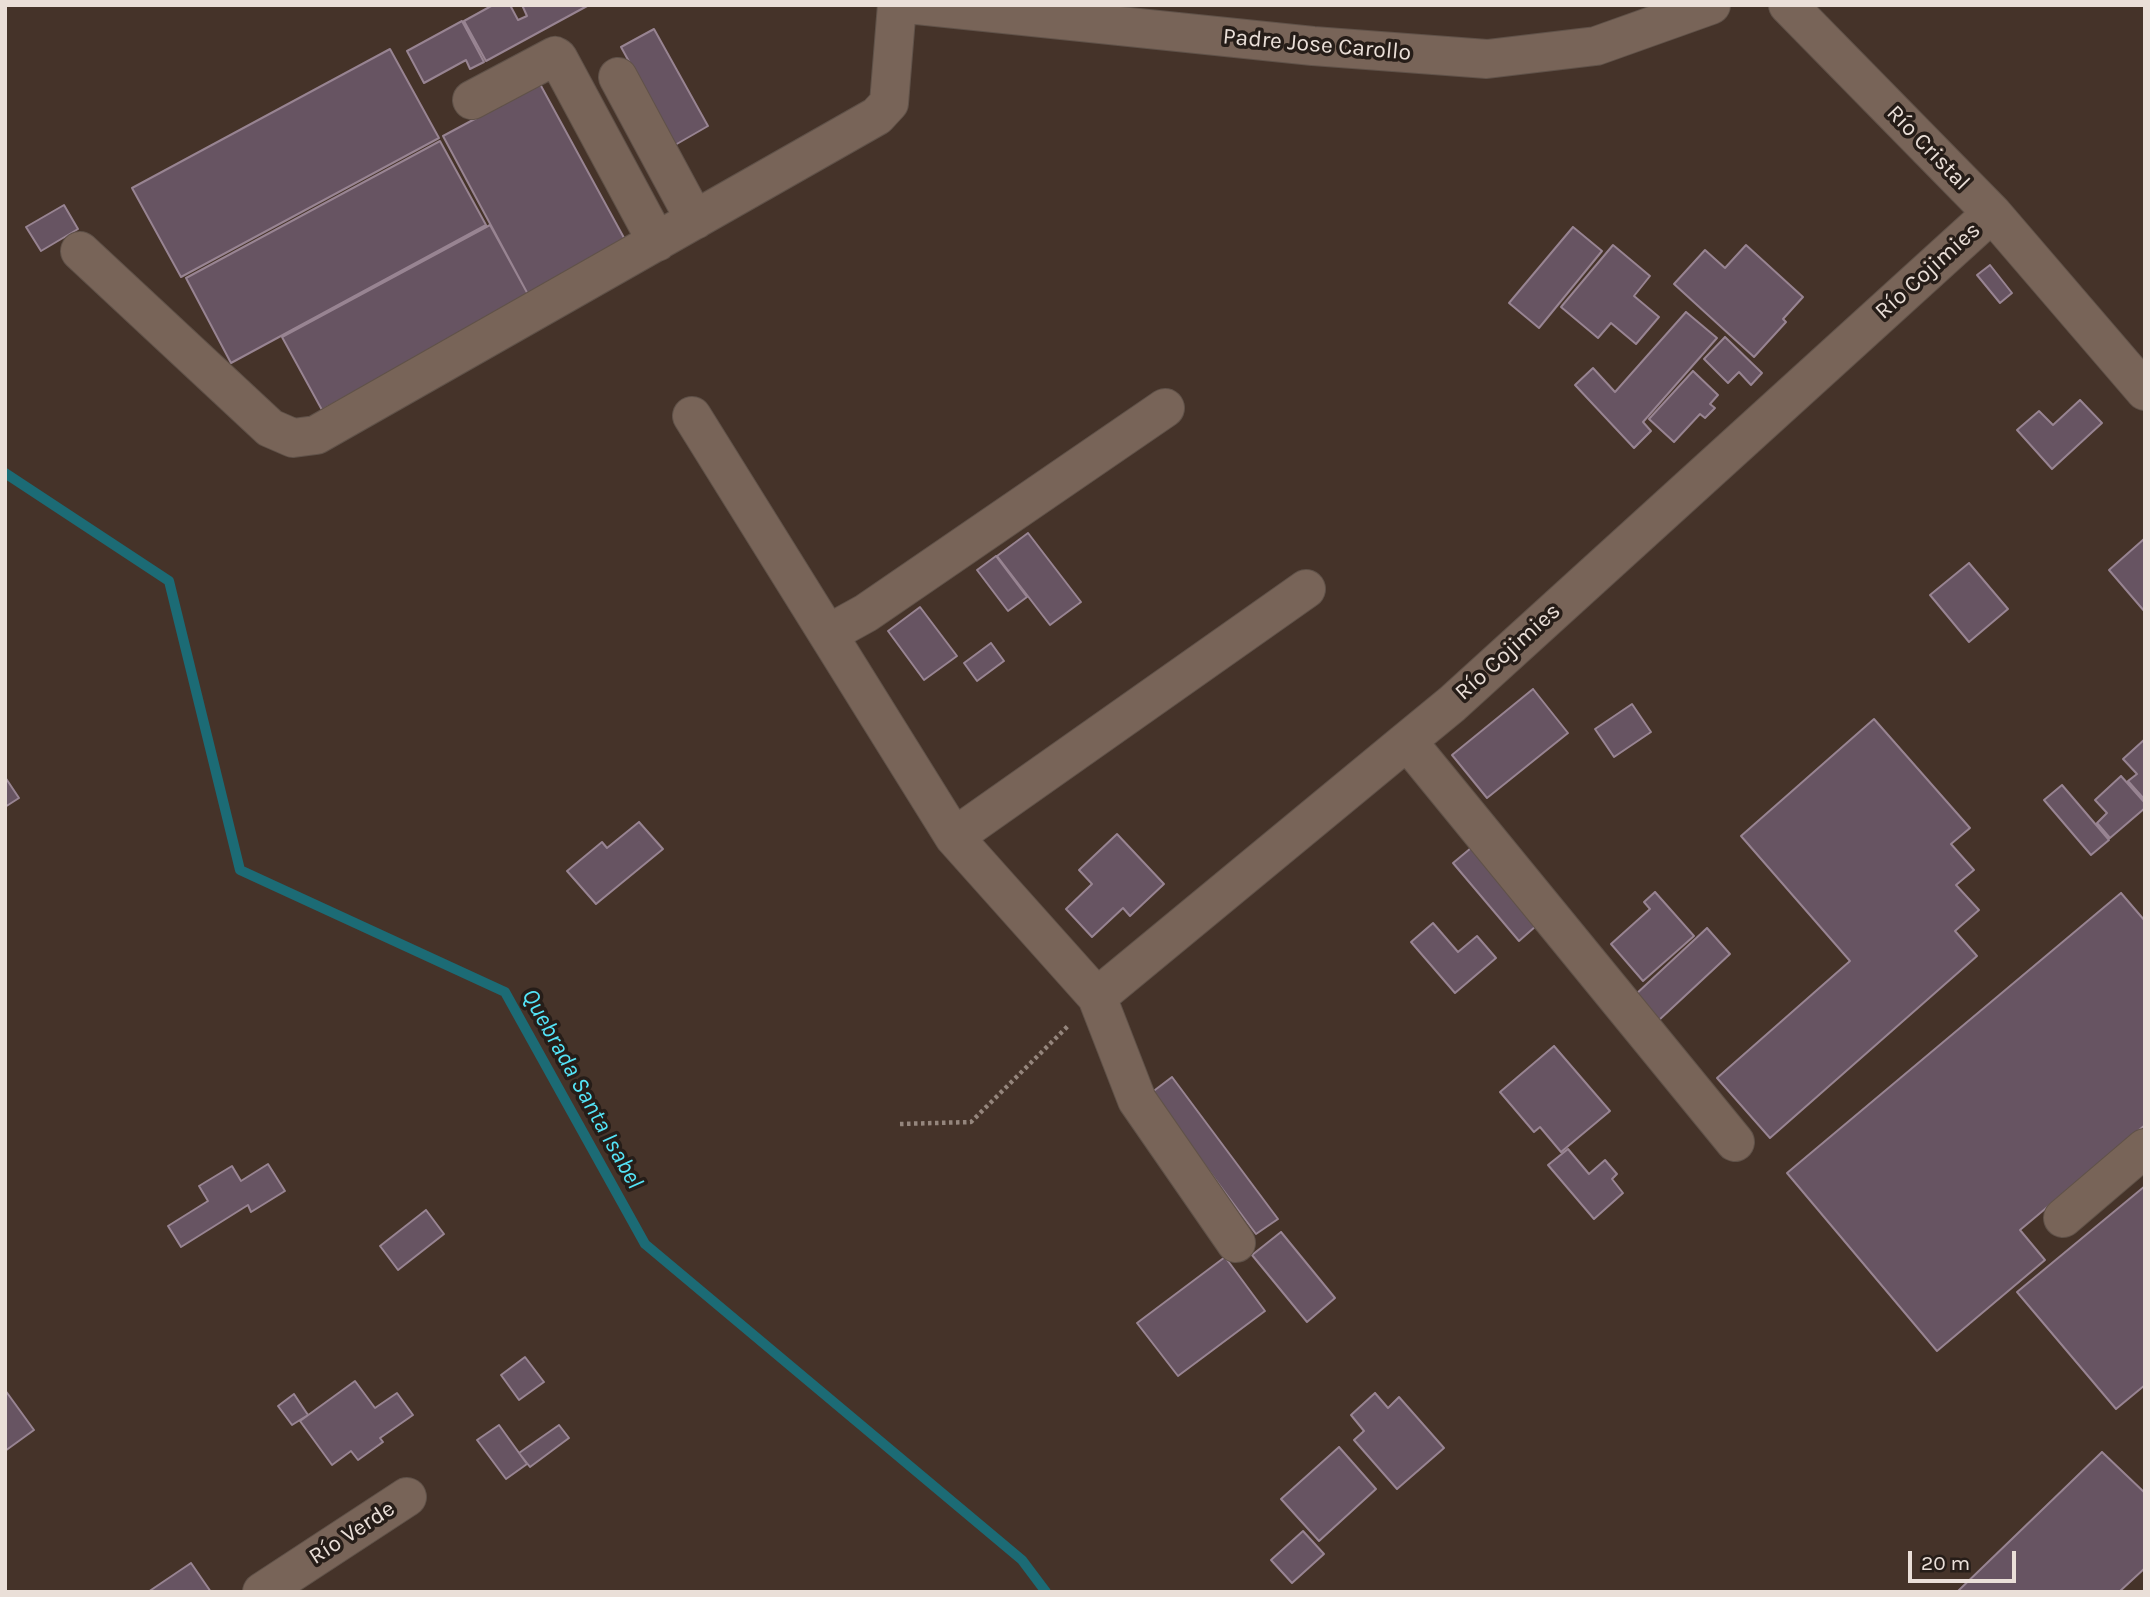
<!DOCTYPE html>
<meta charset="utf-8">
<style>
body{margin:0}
#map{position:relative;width:2150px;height:1597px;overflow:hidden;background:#453329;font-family:Karla,sans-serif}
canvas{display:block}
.frame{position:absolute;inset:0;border:7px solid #eadfd8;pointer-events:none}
.scale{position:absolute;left:1908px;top:1551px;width:108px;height:32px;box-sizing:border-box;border:4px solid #eadfd8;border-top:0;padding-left:9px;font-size:21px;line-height:24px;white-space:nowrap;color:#eadfd8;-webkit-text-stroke:5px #261d18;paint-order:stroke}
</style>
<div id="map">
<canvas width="2150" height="1597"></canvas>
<div class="frame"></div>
<div class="scale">20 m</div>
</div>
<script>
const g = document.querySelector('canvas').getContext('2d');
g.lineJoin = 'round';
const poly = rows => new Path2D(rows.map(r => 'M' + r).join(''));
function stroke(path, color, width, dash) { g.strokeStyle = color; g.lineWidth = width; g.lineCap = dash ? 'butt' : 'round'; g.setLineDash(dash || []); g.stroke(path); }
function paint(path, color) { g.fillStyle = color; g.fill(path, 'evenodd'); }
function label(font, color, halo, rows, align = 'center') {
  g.font = font + ' Karla,sans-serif'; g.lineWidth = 7; g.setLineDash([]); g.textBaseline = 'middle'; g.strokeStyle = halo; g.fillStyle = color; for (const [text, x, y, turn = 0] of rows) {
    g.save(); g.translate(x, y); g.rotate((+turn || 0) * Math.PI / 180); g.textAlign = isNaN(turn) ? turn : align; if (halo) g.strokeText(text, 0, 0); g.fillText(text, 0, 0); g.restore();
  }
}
const stream = poly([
 [5,473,169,581,240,870,505,992,645,1244,1022,1560,1046,1592]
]);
const building = poly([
 [493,5,510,5,518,20,527,16,522,5,589,5,486,61,464,21,493,5],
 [462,21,484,62,470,69,466,60,424,83,407,51,462,21],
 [654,29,708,126,675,145,621,47,654,29],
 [390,49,439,138,181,277,132,188,390,49],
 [540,84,629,247,531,300,443,136,540,84],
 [440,141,486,225,231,363,186,278,440,141],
 [64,205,78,229,41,251,26,227,64,205],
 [490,225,530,298,322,410,282,337,490,225],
 [1573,227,1602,251,1539,328,1509,303,1573,227],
 [1613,245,1650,276,1634,296,1659,317,1636,344,1611,323,1598,338,1561,307,1613,245],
 [1746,245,1803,297,1783,319,1786,322,1754,357,1674,284,1705,250,1725,268,1746,245],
 [1990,265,2012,293,2000,303,1977,275,1990,265],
 [1686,312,1717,338,1643,422,1651,431,1634,448,1575,385,1593,368,1615,392,1686,312],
 [1725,337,1762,373,1751,385,1739,372,1728,383,1704,359,1725,337],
 [1693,371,1718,395,1710,404,1715,408,1705,418,1700,414,1674,442,1649,419,1693,371],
 [2080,400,2102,423,2052,469,2017,430,2039,411,2053,425,2080,400],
 [1028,533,1081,602,1050,625,997,556,1028,533],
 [2144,539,2145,539,2145,612,2109,570,2144,539],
 [996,556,1027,597,1008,611,977,570,996,556],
 [1969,563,2008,609,1969,642,1930,595,1969,563],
 [920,607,957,656,924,680,888,631,920,607],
 [991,643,1004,661,977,681,964,663,991,643],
 [1533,689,1568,733,1487,798,1452,755,1533,689],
 [1632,704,1651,732,1614,757,1595,729,1632,704],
 [1874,719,1970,828,1951,844,1974,870,1956,885,1979,910,1955,931,1977,956,1770,1138,1717,1078,1850,961,1741,836,1874,719],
 [2145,739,2145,800,2128,781,2137,774,2123,759,2145,739],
 [2121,776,2145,803,2145,808,2110,838,2097,823,2107,813,2095,800,2121,776],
 [5,777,19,798,5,807,5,777],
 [2062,785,2109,840,2091,855,2044,800,2062,785],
 [639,822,663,849,596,904,567,871,602,842,607,848,639,822],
 [1117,834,1164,884,1130,916,1123,908,1092,937,1066,909,1092,884,1079,870,1117,834],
 [1471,848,1536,926,1519,941,1453,863,1471,848],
 [1655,892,1694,936,1643,981,1611,944,1650,909,1644,902,1655,892],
 [2121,893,2145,921,2145,1125,2020,1230,2045,1260,1937,1351,1787,1173,2121,893],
 [1433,923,1458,952,1477,936,1496,958,1455,993,1411,942,1433,923],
 [1707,928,1730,954,1658,1021,1635,995,1707,928],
 [1554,1046,1610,1111,1561,1152,1540,1127,1534,1132,1500,1092,1554,1046],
 [1172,1077,1278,1219,1256,1234,1151,1093,1172,1077],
 [1568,1149,1589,1174,1605,1160,1617,1174,1612,1179,1623,1193,1594,1219,1548,1165,1568,1149],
 [268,1164,285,1191,251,1212,248,1205,181,1247,168,1226,208,1201,199,1186,232,1166,241,1181,268,1164],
 [2145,1186,2145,1385,2116,1409,2017,1292,2145,1186],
 [426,1210,444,1234,398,1270,380,1246,426,1210],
 [1281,1232,1335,1298,1307,1322,1252,1255,1281,1232],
 [1225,1257,1265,1311,1178,1376,1137,1323,1225,1257],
 [525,1357,544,1382,519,1400,501,1375,525,1357],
 [355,1381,375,1408,397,1393,413,1415,380,1438,383,1442,358,1460,351,1451,332,1465,300,1421,355,1381],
 [5,1390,34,1430,5,1451,5,1390],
 [1375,1393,1388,1408,1399,1397,1444,1448,1397,1489,1354,1440,1364,1431,1351,1415,1375,1393],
 [294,1394,308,1415,292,1425,278,1406,294,1394],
 [499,1425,527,1464,506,1479,477,1440,499,1425],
 [559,1425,569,1438,530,1467,519,1453,559,1425],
 [1339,1447,1376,1489,1319,1541,1281,1499,1339,1447],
 [2102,1452,2145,1493,2145,1568,2119,1592,1957,1592,2102,1452],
 [1303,1531,1324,1554,1292,1583,1271,1560,1303,1531],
 [191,1563,211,1592,148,1592,191,1563]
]);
const path = poly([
 [900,1124,971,1122,1069,1025]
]);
const minor = poly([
 [917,5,1313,46,1487,59,1596,46,1711,5],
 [1788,5,1992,213,2145,391],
 [618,77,695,220],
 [472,100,555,56,558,58,657,242],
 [80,251,270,428,293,438,316,435,877,116,889,103,897,5],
 [692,416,954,837,1097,997,1407,741],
 [828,634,866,613,1165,408],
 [954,837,1306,589],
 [1097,997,1137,1100,1236,1243],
 [1735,1142,1407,741,1452,704,1992,213],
 [2063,1218,2145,1148],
 [262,1592,407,1497]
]);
const streetNames = [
 ["Padre Jose Carollo",1317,45,5],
 ["Río Cristal",1928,148,46],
 ["Río Cojimies",1928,271,-42],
 ["Río Cojimies",1508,652,-42],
 ["Río Verde",352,1533,-33]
];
const waterNames = [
 ["Quebrada Santa Isabel",582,1089,61]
];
stroke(stream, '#1c6b75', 10);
paint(building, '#675462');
stroke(building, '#988492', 2);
stroke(minor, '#605249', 40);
stroke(path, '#95867d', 4.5, [3.5, 3.5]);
stroke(minor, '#786458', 38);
label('23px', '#eadfd8', '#261d18', streetNames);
label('italic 24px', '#54e4f7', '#261d18', waterNames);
</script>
